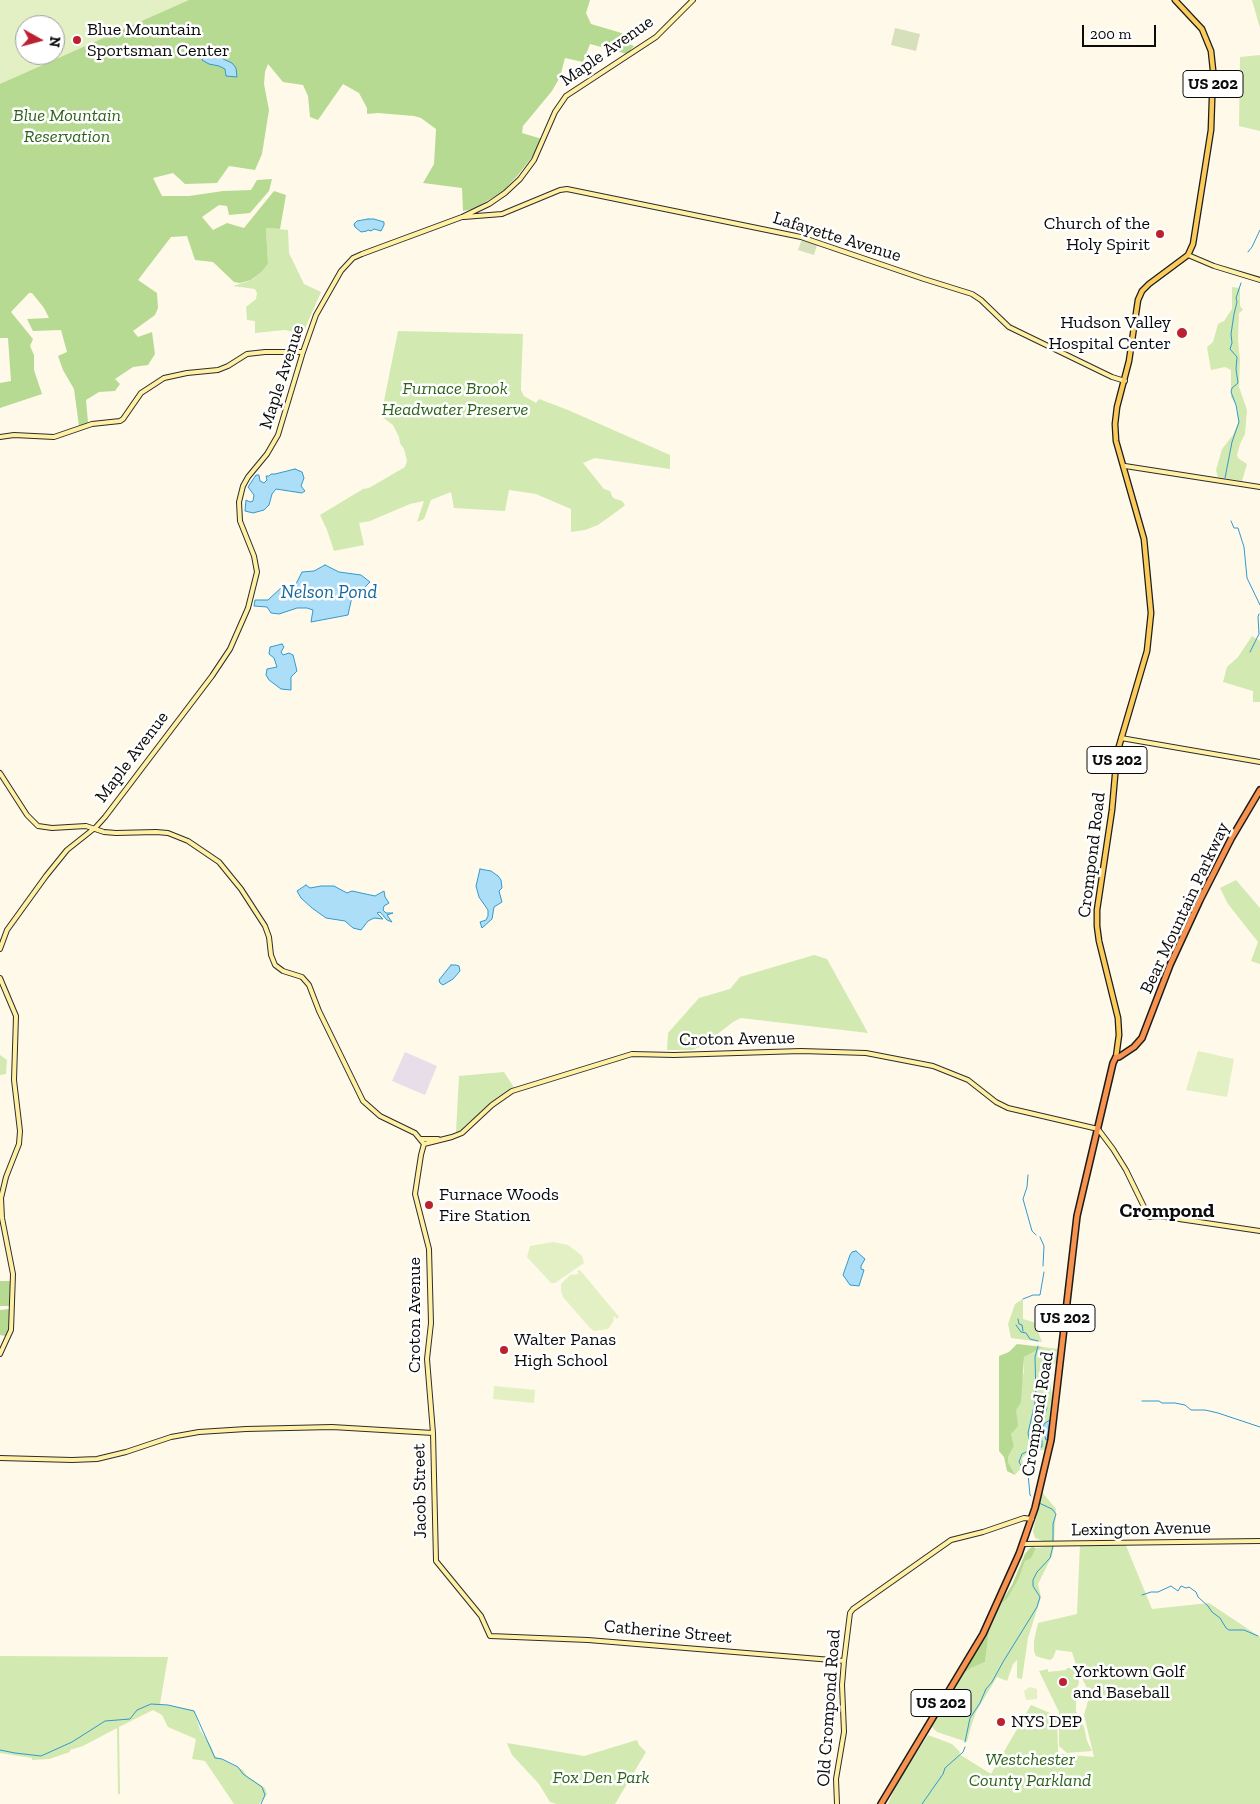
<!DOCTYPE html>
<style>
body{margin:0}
#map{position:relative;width:1260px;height:1804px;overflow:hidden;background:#fff9e9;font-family:"Zilla Slab",serif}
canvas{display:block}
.north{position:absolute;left:15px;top:15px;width:50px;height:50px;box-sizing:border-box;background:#fff;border:1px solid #9d9d9d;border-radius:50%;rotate:97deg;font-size:14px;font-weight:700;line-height:20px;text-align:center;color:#0b0b0b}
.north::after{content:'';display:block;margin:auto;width:18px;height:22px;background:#bc2131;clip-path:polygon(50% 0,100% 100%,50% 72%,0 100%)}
.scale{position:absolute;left:1082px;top:25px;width:74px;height:22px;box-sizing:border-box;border:2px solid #0b0b0b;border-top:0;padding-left:6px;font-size:15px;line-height:18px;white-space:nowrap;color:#0b0b0b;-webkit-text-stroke:4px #fff;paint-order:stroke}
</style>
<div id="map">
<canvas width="1260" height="1804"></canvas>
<div class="north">N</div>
<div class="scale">200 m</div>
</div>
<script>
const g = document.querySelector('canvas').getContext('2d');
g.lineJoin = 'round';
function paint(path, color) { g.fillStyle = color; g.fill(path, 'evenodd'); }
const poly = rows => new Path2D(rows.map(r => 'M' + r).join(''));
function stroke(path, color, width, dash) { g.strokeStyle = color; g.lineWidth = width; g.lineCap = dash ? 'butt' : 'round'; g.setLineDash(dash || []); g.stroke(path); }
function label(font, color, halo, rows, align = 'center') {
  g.font = font + ' "Zilla Slab",serif'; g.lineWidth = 5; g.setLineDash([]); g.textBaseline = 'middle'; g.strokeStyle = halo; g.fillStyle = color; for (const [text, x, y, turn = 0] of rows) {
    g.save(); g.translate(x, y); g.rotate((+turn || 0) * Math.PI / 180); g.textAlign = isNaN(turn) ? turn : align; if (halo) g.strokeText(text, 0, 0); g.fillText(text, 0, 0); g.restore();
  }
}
const industrial = poly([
 [405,1052,437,1066,425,1095,392,1081]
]);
const green = poly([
 [1252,0,1260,0,1260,28],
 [1260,55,1260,131,1239,126,1240,57],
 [266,228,288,230,289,253,304,284,321,292,303,333,284,330,255,333,255,321,247,320,246,307,256,299,257,293,255,289,233,286,252,280,268,264],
 [1232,287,1240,288,1240,306,1243,310,1239,313,1238,340,1240,360,1239,387,1247,410,1245,434,1240,444,1237,455,1238,458,1247,464,1242,481,1218,477,1216,470,1222,449,1233,435,1238,423,1238,416,1236,405,1231,397,1231,370,1225,367,1211,370,1207,347,1213,342,1218,324,1224,321,1232,309],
 [398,331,523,334,521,384,521,390,524,396,536,403,539,399,568,410,670,455,670,469,595,458,583,463,604,489,610,491,613,498,622,501,625,505,623,507,598,525,585,530,571,532,571,509,536,494,509,490,505,511,454,508,451,492,431,500,424,519,417,522,424,501,410,504,370,521,359,523,364,545,334,551,327,530,320,515,363,489,369,488,405,467,407,461,404,449,400,443,399,437,393,425,381,416],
 [1252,636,1260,641,1260,702,1253,702,1253,691,1223,682,1227,667,1238,657],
 [1236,880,1260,908,1260,964,1251,961,1258,942,1228,904,1220,888],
 [814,955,827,959,868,1033,741,1018,733,1022,702,1046,692,1050,667,1050,668,1033,699,998,730,989,740,977],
 [0,1055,7,1060,6,1074,0,1075],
 [504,1072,515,1089,503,1095,483,1111,468,1126,460,1132,456,1133,459,1076],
 [1023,1299,1023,1319,1040,1324,1038,1331,1042,1342,1011,1338,1008,1324,1015,1304],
 [1043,1347,1058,1349,1058,1361,1049,1369,1053,1406,1046,1449,1028,1453,1022,1458,1023,1466,1015,1475,1008,1462,1008,1457,1014,1446,1011,1434,1016,1416,1016,1410,1024,1371,1024,1357],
 [1042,1492,1056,1509,1054,1541,1043,1541,1035,1538,1033,1531],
 [1125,1543,1152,1609,1209,1603,1260,1637,1260,1804,888,1804,896,1785,928,1735,952,1744,960,1752,959,1754,991,1774,1031,1705,1057,1716,1058,1751,1061,1754,1094,1757,1084,1715,1088,1701,1088,1690,1077,1668,1079,1683,1076,1689,1076,1711,1084,1727,1087,1741,1092,1751,1067,1753,1059,1746,1059,1712,1039,1671,1048,1669,1048,1672,1066,1670,1067,1668,1077,1668,1072,1652,1056,1650,1053,1658,1050,1660,1042,1658,1036,1656,1034,1651,1034,1641,1038,1623,1077,1614,1080,1544],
 [1054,1546,1052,1556,1038,1584,1041,1597,1028,1638,1022,1679,1017,1678,1017,1660,1013,1664,1007,1681,997,1677,976,1712,970,1730,967,1742,937,1732,932,1727,940,1711,960,1676,971,1668,985,1662,990,1624,1000,1604,1007,1599,1019,1578,1025,1561,1031,1557,1036,1548],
 [0,1656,168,1657,160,1704,194,1710,200,1730,211,1746,215,1756,243,1770,247,1776,265,1788,267,1794,259,1804,234,1804,205,1761,192,1759,196,1739,168,1727,162,1715,153,1710,119,1727,120,1794,118,1794,117,1728,83,1746,70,1750,70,1752,49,1759,32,1760,32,1758,0,1753],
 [637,1740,639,1745,646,1752,615,1804,557,1804,550,1802,539,1784,512,1755,507,1743,584,1756]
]);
const forest = poly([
 [0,0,590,0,586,13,591,24,625,34,623,42,634,46,627,54,590,44,583,62,565,58,560,77,552,91,523,126,522,133,542,139,532,157,518,175,503,191,474,209,463,211,462,188,423,183,434,164,436,129,421,118,414,116,378,113,367,114,367,108,359,93,343,84,318,120,310,117,308,96,303,85,283,82,268,64,265,72,264,84,269,110,262,154,255,170,229,166,217,183,185,184,173,173,153,178,162,196,189,196,223,191,251,190,257,180,272,179,269,191,250,213,229,215,227,206,219,205,202,217,213,230,227,223,244,228,274,191,286,195,280,229,266,228,268,264,261,272,251,280,240,283,234,282,213,262,195,260,187,236,171,237,138,280,157,293,158,308,155,315,133,331,138,337,152,332,155,354,148,365,133,367,115,379,120,384,115,391,99,392,86,400,88,423,79,426,74,389,63,370,58,356,67,352,61,330,33,331,27,319,49,318,44,308,32,293,29,293,11,312,33,339,30,346,34,355,34,370,42,394,0,408,0,383,11,381,8,338,0,338],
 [25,25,55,25,55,55,25,55],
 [0,1281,11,1281,9,1306,0,1306],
 [9,1309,9,1327,6,1336,0,1335,0,1310],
 [1017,1344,1043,1347,1024,1357,1021,1402,1016,1410,1018,1426,1011,1434,1014,1446,1008,1457,1008,1462,1015,1475,1007,1471,1004,1457,999,1451,999,1356,1009,1352],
 [1032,1547,1036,1548,1031,1558,1025,1561,1019,1578,1007,1599,1000,1604,1012,1585,1025,1554,1029,1549],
 [990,1624,985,1662,971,1668,960,1676]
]);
const cemetery = poly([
 [895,28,920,34,916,51,891,45],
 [802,239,817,245,814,255,798,250]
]);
const pitch = poly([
 [0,0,189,0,0,84],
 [25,25,55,25,55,55,25,55],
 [1198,1051,1234,1059,1227,1097,1186,1090],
 [553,1242,568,1245,576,1251,582,1256,584,1263,555,1283,551,1283,527,1257,530,1246],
 [580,1270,619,1317,617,1319,614,1316,613,1322,608,1329,594,1331,589,1327,563,1297,561,1291,561,1284,570,1275,579,1274,577,1271],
 [494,1386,535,1390,534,1403,493,1399],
 [1030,1687,1037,1689,1037,1699,1026,1700,1024,1691]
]);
const water = poly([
 [218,49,221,51,223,59,232,63,236,68,237,77,226,76,225,69,219,66,209,64,202,60,206,53,211,54,218,49],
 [368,219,374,219,384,222,384,225,381,231,374,229,371,231,368,230,367,231,361,232,355,227,354,224,357,221,368,219],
 [295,469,302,472,304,478,301,486,305,491,302,493,276,489,272,494,269,505,264,510,253,513,245,511,246,500,250,502,253,501,254,495,248,487,256,475,259,475,260,481,264,483,267,480,266,476,269,476,271,474,275,474,295,469],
 [325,565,339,572,361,575,370,582,351,601,348,615,311,622,313,610,307,608,297,608,279,614,271,613,267,607,254,606,255,600,268,600,282,587,296,584,302,572,314,571,325,565],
 [282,644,284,647,281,652,283,655,289,653,293,655,297,671,291,677,291,690,281,689,269,680,266,675,267,669,277,667,274,658,269,654,270,647,282,644],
 [480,869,491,871,498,876,501,880,502,888,499,891,502,902,494,907,492,919,482,928,480,922,486,920,488,916,488,910,479,897,476,886,480,869],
 [306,885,310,888,321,886,334,886,347,893,352,891,375,896,384,891,385,897,389,903,384,906,383,910,386,913,393,913,387,915,392,922,387,920,380,912,377,913,383,919,374,918,368,921,361,930,353,928,345,921,326,918,312,908,301,898,297,891,306,885],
 [451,965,456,965,459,966,460,971,453,979,443,985,440,983,439,980,451,965],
 [856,1251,865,1259,861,1266,861,1269,864,1270,859,1286,850,1285,843,1275,850,1255,852,1252,856,1251],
 [1046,1406,1047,1408,1040,1428,1042,1428,1045,1423,1050,1420,1047,1440,1046,1440,1043,1430,1040,1430,1042,1442,1039,1438,1037,1419,1039,1414,1041,1415,1043,1408,1046,1406]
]);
const stream = poly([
 [1248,252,1252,247,1260,230],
 [1225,478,1232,442,1239,422,1236,405,1231,392,1232,388,1238,383,1236,369,1237,357,1230,349,1232,343,1231,334,1234,314,1237,302,1236,298,1241,283],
 [1231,521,1234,528,1238,528,1244,547,1247,578,1260,605],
 [1250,652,1259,634,1258,617,1259,614],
 [1028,1175,1027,1187,1023,1199,1032,1231,1036,1235],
 [1040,1237,1044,1246,1043,1266],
 [1023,1299,1033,1295,1040,1295,1044,1272],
 [1018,1319,1019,1324,1022,1325,1023,1331],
 [1016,1325,1021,1332,1026,1333,1030,1339,1038,1341],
 [1142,1401,1159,1401,1162,1403,1175,1403,1185,1405,1191,1410,1205,1410,1218,1413,1260,1427],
 [1035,1407,1039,1410,1039,1414],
 [1031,1447,1042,1447,1042,1442],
 [1031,1496,1030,1495,1028,1474,1025,1472,1019,1462,1022,1454,1030,1450,1031,1447,1028,1433,1036,1398,1035,1357,1038,1346],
 [1039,1503,1052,1509,1056,1514,1053,1524,1053,1542],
 [1142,1595,1151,1592,1158,1592,1171,1586,1178,1591,1181,1586,1186,1588,1189,1587,1196,1592,1198,1597,1208,1606,1212,1612,1220,1618,1226,1628,1229,1630,1244,1630,1258,1636],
 [965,1742,970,1718,980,1703,986,1689,992,1682,1003,1662,1037,1607,1040,1597,1033,1586,1033,1580,1037,1572,1050,1558,1053,1546],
 [0,1750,15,1753,41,1756,72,1742,105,1721,130,1719,137,1710,151,1704,168,1705,194,1711,215,1758,222,1759,238,1767,243,1774,262,1787,265,1795,261,1804],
 [922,1804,943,1774,945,1768,963,1752,965,1747]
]);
const secondary = poly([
 [464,217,502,214,560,190,567,189,801,237,924,279,972,294,981,300,1009,327,1112,377,1125,381],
 [1188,255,1214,266,1260,280],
 [0,437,14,435,54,437,92,424,120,421,123,419,141,393,164,378,187,373,218,370,228,366,247,354,265,352,303,352],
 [1125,466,1260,487],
 [1121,738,1260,762],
 [0,773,27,815,38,826,52,828,86,826,104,832,116,833,156,832,168,833,188,841,219,862,241,889,265,926,269,937,271,955,275,965,283,971,302,977,309,985,319,1011,363,1101,380,1116,415,1133,424,1144],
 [0,949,7,930,46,876,67,850,96,827,105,817,212,676,230,649,248,608,257,572,254,556,240,521,239,502,243,486,248,477,267,454,278,435,303,352,316,315,341,271,353,258,362,254,462,217,489,204,505,193,520,179,534,160,555,112,566,96,656,37,693,0],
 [0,978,16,1016,14,1080,20,1131,19,1144,6,1177,1,1198,2,1218,13,1274,11,1330,0,1354],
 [421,1139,438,1139],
 [424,1144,452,1137,462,1133,492,1105,512,1091,632,1054,674,1055,801,1051,866,1053,933,1066,968,1080,996,1102,1008,1108,1098,1129,1113,1149,1126,1170,1149,1217,1159,1216,1260,1231],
 [433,1433,436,1561,481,1616,490,1636,588,1640,844,1661],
 [0,1458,72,1460,97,1459,126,1452,171,1437,199,1432,246,1429,332,1427,433,1433,427,1359,431,1323,429,1249,415,1194,421,1155,424,1144],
 [1023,1544,1260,1541],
 [837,1804,836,1779,844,1732,842,1685,844,1661,850,1613,853,1609,951,1540,983,1532,1024,1518,1032,1519]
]);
const primary = poly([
 [1116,1057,1119,1035,1118,1018,1099,941,1097,926,1097,910,1112,810,1117,753,1147,651,1151,613,1144,539,1116,441,1115,424,1117,407,1129,361,1138,300,1142,291,1149,284,1188,255,1193,244,1211,130,1213,70,1211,51,1202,29,1175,0]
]);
const highway = poly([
 [881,1804,983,1634,1019,1554,1035,1508,1051,1440,1077,1216,1113,1063,1116,1057,1119,1057,1134,1047,1142,1038,1170,965,1200,900,1231,839,1260,790]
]);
const markers = [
 [77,40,5,"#bc2131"],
 [1160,234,5,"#bc2131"],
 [1182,333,6,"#bc2131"],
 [429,1205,5,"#bc2131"],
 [504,1350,5,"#bc2131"],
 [1063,1682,5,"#bc2131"],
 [1001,1722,5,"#bc2131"]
];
const shields = [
 [1213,84,60],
 [1117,760,60],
 [1065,1318,60],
 [941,1703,60]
];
const shieldNames = [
 ["US 202",1213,84],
 ["US 202",1117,760],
 ["US 202",1065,1318],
 ["US 202",941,1703]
];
const poiNames = [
 ["Blue Mountain",87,30],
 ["Sportsman Center",87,51],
 ["Church of the",1150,224,"right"],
 ["Holy Spirit",1150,245,"right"],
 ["Hudson Valley",1171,323,"right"],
 ["Hospital Center",1171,344,"right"],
 ["Furnace Woods",439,1195],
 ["Fire Station",439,1216],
 ["Walter Panas",514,1340],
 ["High School",514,1361],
 ["Yorktown Golf",1073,1672],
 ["and Baseball",1073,1693],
 ["NYS DEP",1011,1722]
];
const streetNames = [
 ["Maple Avenue",607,51,-35],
 ["Lafayette Avenue",837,237,17],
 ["Maple Avenue",282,377,-72],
 ["Maple Avenue",132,757,-53],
 ["Crompond Road",1092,855,-83],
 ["Bear Mountain Parkway",1185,908,-65],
 ["Croton Avenue",737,1039,-1],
 ["Croton Avenue",415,1315,-90],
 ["Crompond Road",1038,1414,-81],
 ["Jacob Street",420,1491,-91],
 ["Lexington Avenue",1141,1529,-1],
 ["Catherine Street",668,1632,5],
 ["Old Crompond Road",829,1708,-86]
];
const parkNames = [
 ["Blue Mountain",67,116],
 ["Reservation",67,137],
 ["Furnace Brook",455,389],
 ["Headwater Preserve",455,410],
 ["Westchester",1030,1760],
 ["County Parkland",1030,1781],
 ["Fox Den Park",601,1778]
];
const waterNames = [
 ["Nelson Pond",329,593]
];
const quarterNames = [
 ["Crompond",1167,1211]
];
paint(industrial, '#e8deea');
paint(green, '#d2e9b2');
paint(forest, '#b6da91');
paint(cemetery, '#d6e0bb');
paint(pitch, '#e3f0c4');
paint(water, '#acdff7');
stroke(water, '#3299cf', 1);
stroke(stream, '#3299cf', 1);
stroke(secondary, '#2d2d2d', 6);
stroke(primary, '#1c1c1c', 7);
stroke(highway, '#1c1c1c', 8);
stroke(secondary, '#fff0a4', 4);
stroke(primary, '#fbcc5c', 4.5);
stroke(highway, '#f7934e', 5);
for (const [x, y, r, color] of markers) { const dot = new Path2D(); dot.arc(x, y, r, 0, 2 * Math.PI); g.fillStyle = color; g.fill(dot); stroke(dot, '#fff', 2); }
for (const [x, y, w] of shields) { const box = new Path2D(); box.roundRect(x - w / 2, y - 13.5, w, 27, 4); g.fillStyle = '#fff'; g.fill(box); stroke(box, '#0b0b0b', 1); }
label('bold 16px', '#0b0b0b', null, shieldNames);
label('18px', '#0b0b0b', '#fff', poiNames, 'left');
label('18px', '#0b0b0b', '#fff', streetNames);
label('italic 18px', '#2e631b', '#fff', parkNames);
label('italic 19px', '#13689e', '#fff', waterNames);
label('bold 20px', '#0b0b0b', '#fff', quarterNames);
</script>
